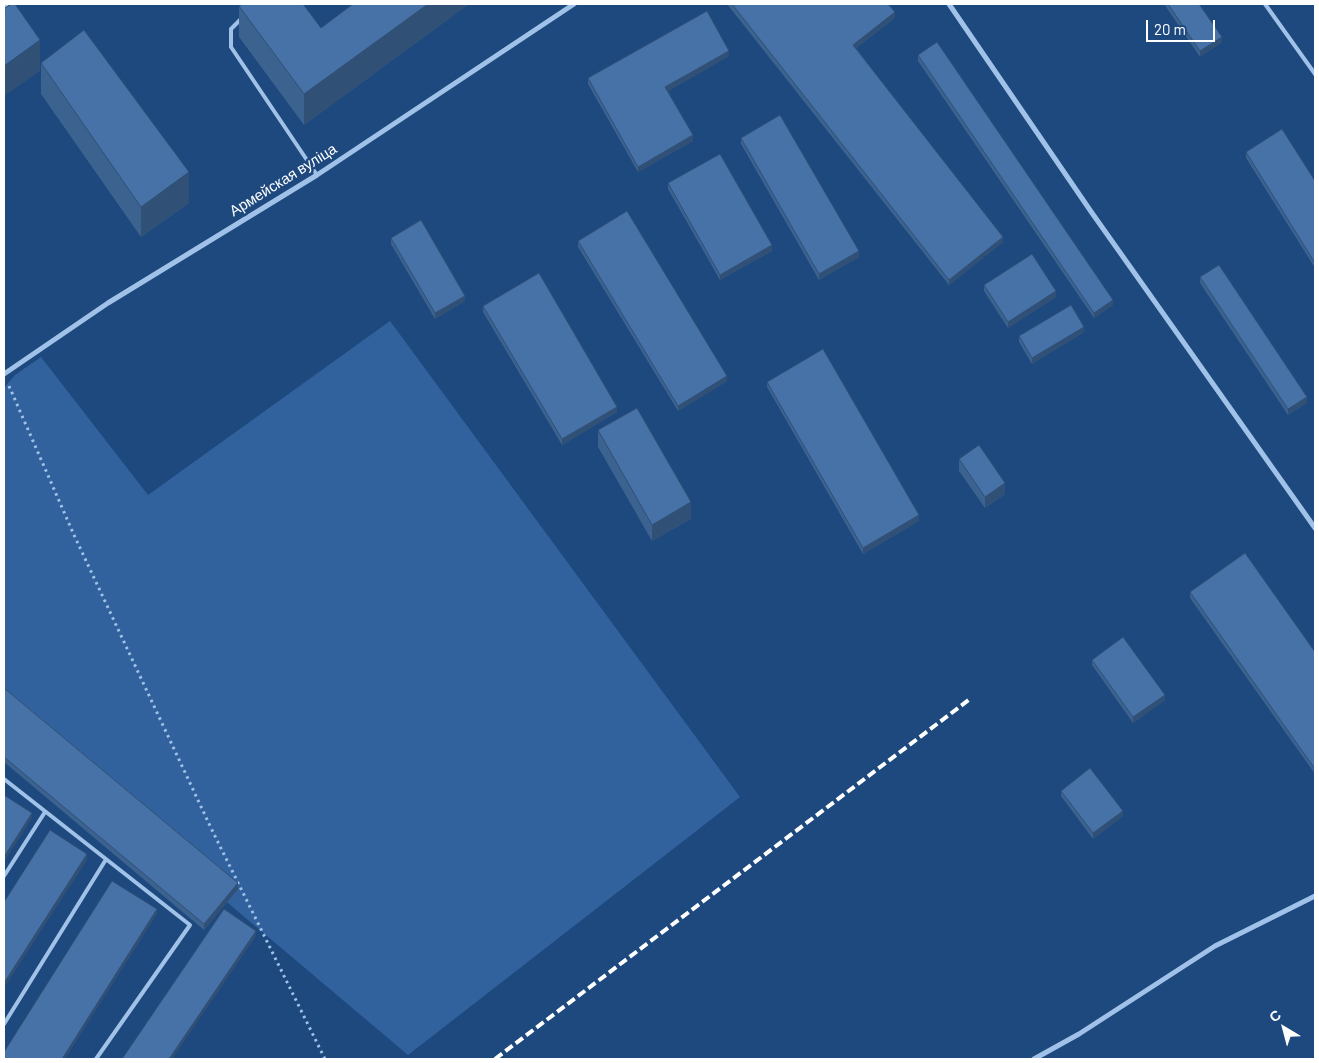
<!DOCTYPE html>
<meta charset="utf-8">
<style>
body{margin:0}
#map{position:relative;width:1319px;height:1063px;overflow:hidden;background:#1e497e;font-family:Barlow,sans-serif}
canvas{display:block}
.frame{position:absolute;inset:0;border:5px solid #fff;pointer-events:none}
.north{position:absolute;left:1259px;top:1003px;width:50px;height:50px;-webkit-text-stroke:4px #1e497e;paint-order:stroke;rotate:323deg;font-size:14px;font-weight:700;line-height:20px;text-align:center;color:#fff}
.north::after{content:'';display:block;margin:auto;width:18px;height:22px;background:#fff;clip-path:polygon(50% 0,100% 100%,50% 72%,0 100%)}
.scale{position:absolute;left:1146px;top:20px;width:69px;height:22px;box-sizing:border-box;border:2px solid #fff;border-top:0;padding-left:6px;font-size:15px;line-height:18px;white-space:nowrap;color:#fff;-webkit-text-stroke:4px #1e497e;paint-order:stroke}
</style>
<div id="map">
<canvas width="1319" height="1063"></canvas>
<div class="frame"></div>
<div class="north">С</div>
<div class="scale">20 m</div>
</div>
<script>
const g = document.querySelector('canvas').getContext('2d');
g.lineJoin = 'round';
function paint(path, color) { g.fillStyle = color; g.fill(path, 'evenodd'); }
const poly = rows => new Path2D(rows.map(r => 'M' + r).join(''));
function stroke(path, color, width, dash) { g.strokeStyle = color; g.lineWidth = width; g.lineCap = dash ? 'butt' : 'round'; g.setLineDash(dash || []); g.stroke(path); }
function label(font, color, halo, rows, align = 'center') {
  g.font = font + ' Barlow,sans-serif'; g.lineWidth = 5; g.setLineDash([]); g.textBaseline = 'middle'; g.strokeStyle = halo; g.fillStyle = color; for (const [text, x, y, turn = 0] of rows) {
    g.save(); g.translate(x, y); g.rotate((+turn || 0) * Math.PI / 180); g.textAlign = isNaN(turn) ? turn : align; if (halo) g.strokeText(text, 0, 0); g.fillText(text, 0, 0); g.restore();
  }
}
const green = poly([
 [390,321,740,797,408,1055,4,714,4,388,15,375,41,357,148,495]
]);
const path = poly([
 [9,386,74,535,211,828,325,1059]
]);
const service = poly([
 [1265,4,1315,74],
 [4,6,7,4],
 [243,17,231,29,231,47,317,175],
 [4,779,190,925,96,1059],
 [4,876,45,812],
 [4,1024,105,861]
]);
const minor = poly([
 [949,4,1092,213,1315,528],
 [4,374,108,303,317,175,574,4],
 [1034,1059,1079,1034,1215,946,1315,896]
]);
const rail = poly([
 [495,1059,970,699]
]);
const wall = poly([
 [353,4,469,4,304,125,239,37,239,6,321,28],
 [727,4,888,4,895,18,856,48,1003,242,949,285],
 [1164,4,1199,4,1222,42,1200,57],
 [918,55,1113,305,1094,318,918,61],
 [729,56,668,91,693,141,638,172,588,84,588,78],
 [41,63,189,203,141,237,41,94],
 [741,138,859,257,819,280,741,144],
 [1246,152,1315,181,1315,268,1246,158],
 [668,183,772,251,720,280,668,189],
 [391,238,465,301,435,319,391,244],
 [578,241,727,381,678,411,578,247],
 [1200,277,1307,403,1288,415,1200,283],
 [984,285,1056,297,1008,328,984,291],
 [483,306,617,412,562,445,483,312],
 [1084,332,1032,364,1019,342,1019,336],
 [767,382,919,521,863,554,767,387],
 [598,430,691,519,652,541,598,447],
 [959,459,1005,494,985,508,959,471],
 [1190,592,1315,652,1315,774,1190,598],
 [1092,660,1165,700,1133,723,1092,665],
 [4,688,238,889,204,930,4,762],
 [1061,791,1123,816,1093,839,1061,796]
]);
const shadedWall = poly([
 [428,4,469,4,304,125,304,94],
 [895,12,895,18,853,50,853,45],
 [1222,37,1222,42,1200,57,1200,51],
 [40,40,40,71,4,96,4,66],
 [729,51,729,56,665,93,665,87],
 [693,135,693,141,638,172,638,167],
 [189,172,189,203,141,237,141,207],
 [1003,237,1003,242,949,285,949,280],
 [772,245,772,251,720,280,720,275],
 [859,251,859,257,819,280,819,274],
 [1056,291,1056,297,1008,328,1008,322],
 [465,296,465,301,435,319,435,313],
 [1113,300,1113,305,1094,318,1094,313],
 [1084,327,1084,332,1032,364,1032,358],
 [727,376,727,381,678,411,678,406],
 [1307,397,1307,403,1288,415,1288,409],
 [617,407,617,412,562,445,562,439],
 [1005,483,1005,494,985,508,985,497],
 [691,502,691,519,652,541,652,525],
 [919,515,919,521,863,554,863,548],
 [1165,695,1165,700,1133,723,1133,717],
 [1123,811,1123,816,1093,839,1093,833],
 [32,813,32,818,4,862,4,857],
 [87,854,87,860,4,988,4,983],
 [238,883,238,889,204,930,204,924],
 [157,909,157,914,65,1059,62,1059],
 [256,931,256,936,172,1059,169,1059]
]);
const building = poly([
 [11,4,15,4,40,40,4,66,4,9,11,4],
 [243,4,303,4,321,28,353,4,428,4,304,94,239,6,243,4],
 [732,4,888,4,895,12,853,45,1003,237,949,280,732,4],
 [1168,4,1199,4,1222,37,1200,51,1168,4],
 [707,11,729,51,665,87,693,135,638,167,588,78,707,11],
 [84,30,189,172,141,207,41,63,84,30],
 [937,42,1113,300,1094,313,918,55,937,42],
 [780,115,859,251,819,274,741,138,780,115],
 [1282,129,1315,181,1315,263,1246,152,1282,129],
 [720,154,772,245,720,275,668,183,720,154],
 [627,211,727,376,678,406,578,241,627,211],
 [421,220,465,296,435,313,391,238,421,220],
 [1032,254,1056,291,1008,322,984,285,1032,254],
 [1219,265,1307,397,1288,409,1200,277,1219,265],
 [539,273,617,407,562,439,483,306,539,273],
 [1071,305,1084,327,1032,358,1019,336,1071,305],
 [823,349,919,515,863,548,767,382,823,349],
 [637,408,691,502,652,525,598,430,637,408],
 [979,445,1005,483,985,497,959,459,979,445],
 [1245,553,1315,652,1315,769,1190,592,1245,553],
 [1123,637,1165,695,1133,717,1092,660,1123,637],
 [4,688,238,883,204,924,4,757,4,688],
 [1090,768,1123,811,1093,833,1061,791,1090,768],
 [4,795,32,813,4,857,4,795],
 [50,830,87,854,4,983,4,902,50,830],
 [112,881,157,909,62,1059,4,1059,4,1052,112,881],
 [224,909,256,931,169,1059,122,1059,224,909]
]);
const streetNames = [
 ["Армейская вуліца",283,180,-32]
];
paint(green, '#31629d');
stroke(path, '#a1c2e8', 3, [2.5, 4]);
stroke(service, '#a1c2e8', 4);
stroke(minor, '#a1c2e8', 5);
stroke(rail, '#fff', 4, [9, 4]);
paint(wall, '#3c6290');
paint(shadedWall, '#315076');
paint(building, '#4672a8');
stroke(building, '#315076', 1);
label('15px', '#fff', '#1e497e', streetNames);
</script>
